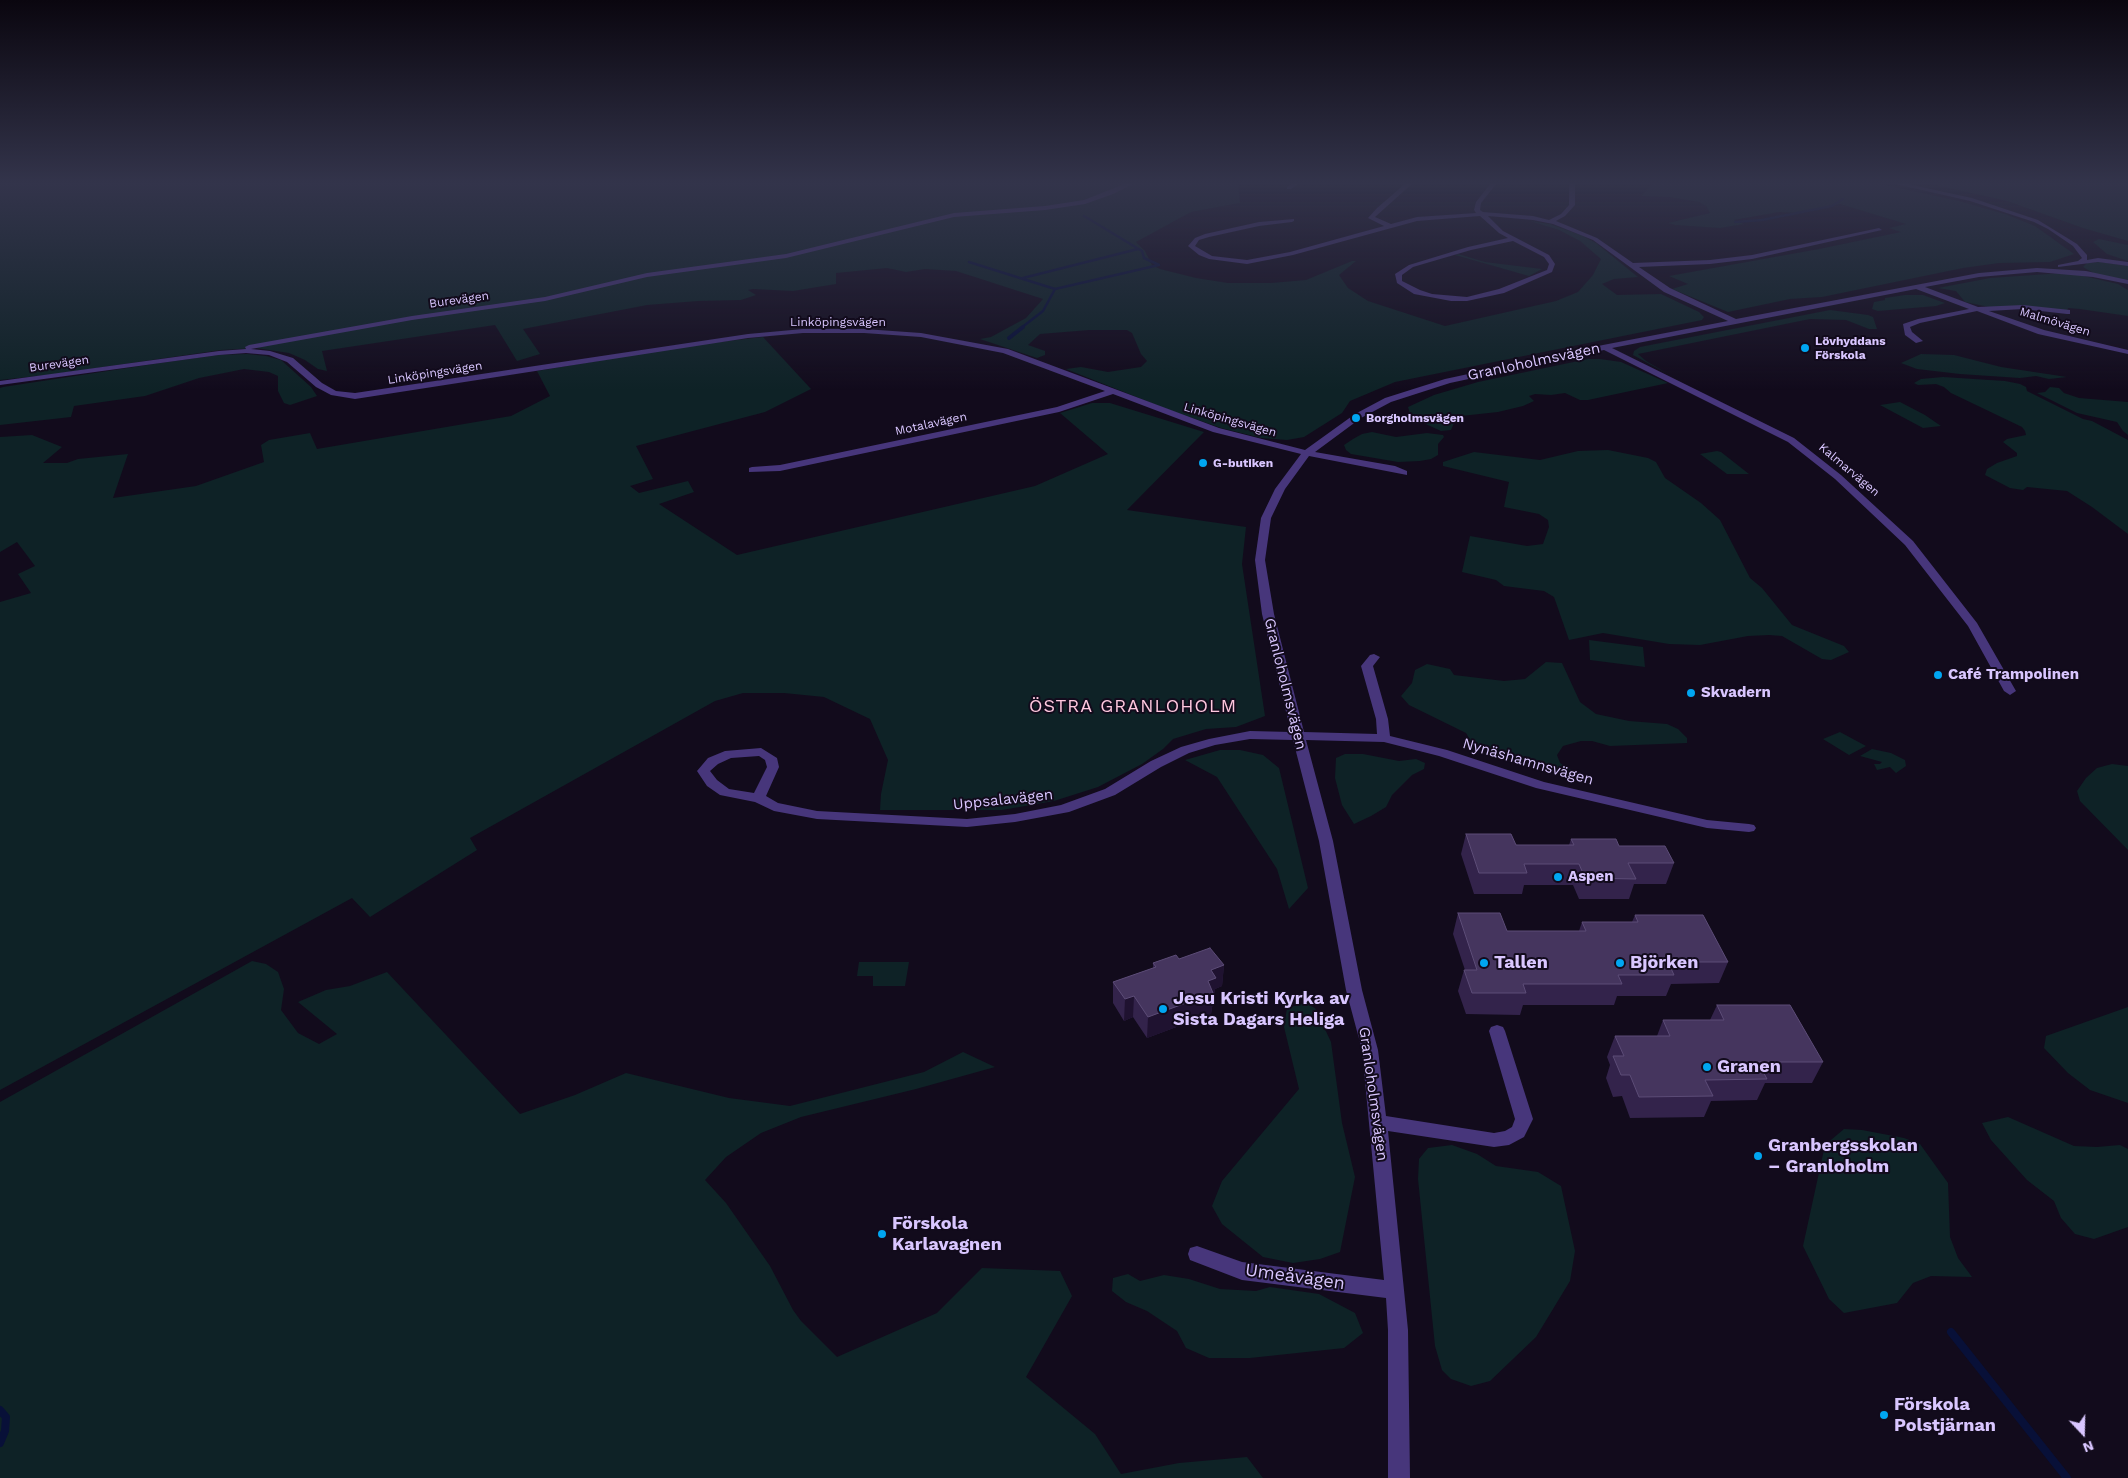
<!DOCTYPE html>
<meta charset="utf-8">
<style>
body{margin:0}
#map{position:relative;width:2128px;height:1478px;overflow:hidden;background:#120b1c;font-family:"Work Sans",sans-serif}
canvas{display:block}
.north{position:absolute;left:2058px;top:1408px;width:50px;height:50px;-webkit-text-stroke:4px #120b1c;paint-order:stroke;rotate:159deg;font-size:14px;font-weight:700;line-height:20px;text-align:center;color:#d9c6ff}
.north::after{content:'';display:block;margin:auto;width:18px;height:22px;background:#d9c6ff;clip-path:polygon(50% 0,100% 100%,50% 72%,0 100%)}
</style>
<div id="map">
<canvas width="2128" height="1478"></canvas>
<div class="north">N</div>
</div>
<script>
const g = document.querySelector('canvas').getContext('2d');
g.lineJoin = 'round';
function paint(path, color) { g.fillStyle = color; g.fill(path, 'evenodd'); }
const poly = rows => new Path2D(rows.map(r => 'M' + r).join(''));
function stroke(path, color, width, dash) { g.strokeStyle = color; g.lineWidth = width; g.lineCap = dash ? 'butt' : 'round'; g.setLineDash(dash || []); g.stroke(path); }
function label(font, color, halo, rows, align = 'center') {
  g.font = font + ' "Work Sans",sans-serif'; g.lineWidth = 4; g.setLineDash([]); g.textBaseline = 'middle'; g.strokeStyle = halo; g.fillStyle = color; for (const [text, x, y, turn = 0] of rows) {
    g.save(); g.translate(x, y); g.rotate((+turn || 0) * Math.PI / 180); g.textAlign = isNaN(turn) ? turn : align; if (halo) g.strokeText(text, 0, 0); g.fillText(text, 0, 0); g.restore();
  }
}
const green = poly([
 [0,183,1238,183,1240,203,1191,212,1136,242,1145,251,1152,265,1160,269,1196,278,1228,283,1271,283,1306,280,1352,261,1356,261,1339,275,1348,288,1368,301,1445,326,1556,301,1578,292,1593,275,1601,259,1580,241,1559,230,1530,221,1550,224,1581,235,1596,243,1638,277,1614,279,1602,284,1617,295,1661,294,1699,312,1704,317,1702,320,1395,382,1350,401,1342,413,1304,437,1287,440,1261,438,1221,428,1169,410,1066,369,1081,367,1108,372,1141,367,1147,361,1141,354,1132,333,1127,330,1089,330,1040,334,1028,345,1045,351,1045,355,1037,358,980,339,991,337,1026,318,1043,299,956,271,925,269,906,272,887,268,836,273,836,284,793,291,753,289,748,290,756,295,741,300,698,301,647,305,523,329,540,354,517,361,495,325,322,351,327,371,318,369,305,360,289,353,256,348,221,350,48,375,0,380],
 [1654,183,1875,183,1959,201,2005,214,2035,226,2074,254,2050,262,1999,263,1963,268,1822,297,1790,299,1728,312,1672,289,1688,284,1669,276,1819,249,1901,232,1889,228,1906,224,1840,204,1797,213,1779,212,1734,220,1744,224,1720,228,1675,225,1668,223,1710,213,1706,206,1699,202,1669,197,1641,196],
 [1927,183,2128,183,2128,241,2083,228,2007,201],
 [2099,239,2128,245,2128,261,2107,254,2093,242],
 [1458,254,1485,262,1542,269,1529,276,1455,255],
 [2100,262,2128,266,2128,280,2095,274,2083,267,2087,263],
 [2063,273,2075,274,2118,284,2128,290,2128,316,2080,309,2068,308,2067,312,2034,308,1989,307,1965,302,1956,291,1938,288,1990,278],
 [1905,295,1923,295,1945,303,1936,306,1878,311,1872,309,1874,302,1885,300,1885,298],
 [1830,310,1868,315,1873,317,1877,329,1869,329,1846,320,1810,319,1638,354,1646,361,1668,374,1633,355,1634,351,1640,347],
 [763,337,811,389,765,412,636,446,653,479,630,486,639,493,688,481,694,492,659,504,737,555,1035,486,1108,454,1060,413,1092,403,1110,403,1204,432,1127,510,1246,527,1242,564,1265,716,1236,727,1206,729,1173,739,1163,749,1142,764,1098,787,1054,801,1002,810,880,810,881,794,888,760,870,719,824,697,784,693,743,693,715,701,470,838,477,850,370,917,352,898,0,1090,0,602,31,593,18,574,35,566,17,542,0,552,0,437,32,435,62,447,43,463,67,463,78,459,128,454,113,498,196,486,264,462,261,445,269,440,310,433,317,449,511,416,550,396,537,371,692,345],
 [247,354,266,356,281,360,311,387,317,396,290,405,284,403,278,391,278,376,269,372,244,369,199,378,145,396,74,406,71,417,0,425,0,388,3,387,160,363,219,355],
 [1921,354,1954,355,2001,367,2067,377,2049,379,2036,376,2020,378,1960,374,1917,369,1901,363],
 [1588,359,1600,359,1621,362,1668,383,1588,400,1580,400,1565,393,1551,395,1535,394,1529,396,1534,401,1523,406,1498,412,1461,416,1454,423,1451,430,1441,431,1419,421,1410,414,1408,407,1434,395,1478,382],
 [1943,377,2005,381,2020,384,2026,387,2027,391,2083,419,2092,421,2128,440,2128,534,2092,507,2067,491,2027,487,2023,490,2010,488,1985,475,1987,469,1997,463,2017,456,2017,453,2003,442,2007,439,2026,435,2025,431,2022,427,1951,393,1944,387,1936,384,1918,385,1914,383,1921,379],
 [2050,387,2059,388,2064,393,2079,398,2128,402,2128,435,2123,431,2117,422,2077,413,2037,393,2045,392],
 [1900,402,1925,415,1941,426,1923,428,1880,405],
 [1372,432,1396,437,1427,433,1443,435,1444,437,1438,444,1438,455,1431,459,1420,461,1398,462,1351,454,1346,450,1344,445,1353,439,1362,434],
 [1608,450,1648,458,1656,462,1665,478,1701,503,1720,520,1750,578,1762,588,1792,625,1844,646,1849,652,1831,660,1822,659,1782,636,1769,635,1748,636,1700,645,1669,644,1603,633,1569,640,1554,597,1544,591,1504,586,1496,580,1462,572,1470,536,1527,546,1543,544,1549,527,1548,520,1539,514,1504,507,1509,482,1443,466,1443,462,1474,452,1540,460,1578,451],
 [1717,451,1721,452,1749,474,1727,474,1700,454],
 [1589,640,1643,647,1645,667,1590,660],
 [1546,662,1562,663,1580,702,1596,714,1629,721,1667,724,1678,729,1687,738,1687,743,1610,746,1592,741,1581,741,1563,746,1557,755,1560,763,1573,771,1572,780,1518,757,1484,749,1472,743,1466,733,1409,705,1401,696,1412,683,1415,670,1427,664,1450,669,1454,675,1504,681,1525,679],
 [1840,732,1866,746,1849,755,1823,739],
 [1872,749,1891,753,1905,760,1906,766,1896,773,1890,767,1877,770,1874,764,1880,764,1882,762,1860,756],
 [1220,750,1240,750,1263,755,1279,768,1308,888,1289,909,1277,869,1217,777,1185,760],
 [1345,754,1363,754,1399,761,1416,759,1425,763,1424,769,1412,775,1392,795,1386,807,1371,816,1354,824,1342,805,1335,778,1336,758],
 [2112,764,2128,766,2128,850,2080,801,2077,791,2086,778,2097,768],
 [252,961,266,964,278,972,284,989,281,1010,298,1033,319,1044,337,1034,298,1002,326,990,350,986,387,972,520,1114,575,1095,626,1073,729,1098,790,1106,924,1072,963,1052,995,1067,916,1089,801,1117,761,1133,726,1157,705,1180,726,1203,770,1266,793,1310,801,1321,837,1357,937,1313,982,1268,1060,1271,1072,1296,1026,1377,1095,1434,1121,1474,1179,1463,1247,1457,1263,1478,0,1478,0,1102],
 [859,962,909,962,905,986,873,986,873,976,857,976],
 [1305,1003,1315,1008,1331,1042,1342,1123,1355,1177,1340,1252,1320,1259,1293,1263,1263,1257,1222,1224,1212,1206,1222,1181,1299,1089,1284,1027,1287,1008],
 [2128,1007,2128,1103,2090,1090,2068,1073,2044,1048,2046,1036],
 [2008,1117,2074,1146,2097,1147,2120,1145,2128,1149,2128,1227,2094,1239,2075,1234,2061,1218,2054,1201,2027,1180,1991,1140,1982,1123],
 [1844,1129,1862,1130,1904,1138,1920,1144,1948,1183,1950,1237,1958,1258,1972,1277,1931,1276,1913,1283,1897,1303,1844,1313,1829,1299,1803,1246,1825,1145],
 [1452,1145,1477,1154,1496,1166,1538,1172,1561,1186,1575,1251,1570,1281,1536,1337,1490,1381,1471,1386,1451,1379,1442,1370,1435,1346,1418,1179,1419,1159,1428,1148],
 [1128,1274,1140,1281,1164,1275,1189,1279,1220,1289,1256,1291,1270,1287,1319,1294,1355,1313,1363,1333,1344,1348,1250,1358,1209,1358,1186,1348,1177,1331,1147,1311,1126,1302,1112,1291,1113,1278]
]);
const streamFar2 = poly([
 [1735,222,1762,220,1832,206,1843,199],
 [969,262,1055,289,1043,311,1021,328],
 [1023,278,1138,249],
 [1055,289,1159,265,1144,258,1142,251,1084,216]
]);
const streamFar1 = poly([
 [1009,338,1023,327]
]);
const stream = poly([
 [1951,1332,2067,1478],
 [0,1410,6,1417,5,1431,0,1443]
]);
const minor = poly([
 [1127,183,1135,183,1113,194,1085,204,1045,210,954,217,786,258,647,277,545,301,412,320,251,349,270,351,293,358,322,383,336,391,355,393,748,334,803,329,864,329,921,333,1008,349,1219,428,1305,450,1355,414,1385,398,1445,379,1603,345,1728,321,1664,292,1593,240,1553,224,1533,220,1488,216,1503,231,1549,255,1555,264,1552,272,1504,293,1467,301,1451,301,1414,294,1397,283,1395,274,1409,265,1468,247,1508,238,1499,233,1480,216,1417,221,1293,255,1247,264,1209,259,1199,255,1188,246,1195,238,1205,234,1259,222,1294,219,1294,221,1292,222,1259,226,1209,237,1199,240,1195,246,1212,256,1247,260,1290,252,1384,226,1368,218,1377,208,1406,183,1413,183,1375,217,1391,224,1417,217,1476,213,1474,210,1476,202,1491,183,1497,183,1481,203,1480,210,1483,212,1533,216,1549,220,1561,214,1569,205,1569,183,1575,183,1575,205,1565,216,1556,221,1597,238,1633,263,1710,260,1752,255,1879,228,1882,230,1752,259,1710,264,1639,267,1670,288,1736,319,1979,273,2037,268,2086,271,2128,280,2128,284,2093,277,2037,272,1979,277,1925,287,1978,307,2023,305,2070,310,2070,314,2067,314,2023,309,1989,311,2044,330,2128,350,2128,354,2038,334,1977,311,1920,323,1910,327,1912,332,1923,341,1916,343,1905,335,1903,324,1918,319,1969,309,1916,289,1612,348,1794,438,1841,475,1913,541,1977,623,2016,691,2010,695,2004,691,1968,626,1905,545,1835,479,1788,442,1604,350,1450,383,1391,402,1361,418,1315,452,1395,466,1407,471,1407,475,1309,456,1285,489,1271,518,1265,560,1274,614,1304,732,1377,734,1376,719,1361,666,1370,655,1374,654,1380,657,1373,666,1388,719,1390,736,1447,750,1544,782,1707,820,1749,824,1754,825,1756,828,1754,831,1749,832,1707,828,1536,788,1439,756,1384,742,1306,740,1333,841,1362,990,1378,1050,1386,1116,1494,1133,1505,1131,1512,1127,1515,1119,1489,1031,1491,1027,1497,1025,1503,1027,1505,1031,1533,1119,1524,1137,1509,1145,1494,1147,1388,1131,1408,1330,1410,1478,1388,1478,1388,1330,1386,1298,1242,1280,1190,1260,1188,1254,1190,1248,1197,1246,1242,1262,1384,1280,1362,1050,1346,990,1319,841,1293,740,1250,739,1215,745,1189,753,1161,767,1115,795,1069,812,1015,822,967,827,817,819,774,811,755,802,720,795,707,786,697,771,708,758,725,751,761,748,777,758,779,767,766,796,778,803,817,811,967,819,1015,814,1061,805,1105,789,1151,761,1181,747,1209,739,1250,731,1291,732,1262,614,1255,560,1261,518,1275,489,1301,454,1213,432,1113,394,1059,412,780,471,749,472,749,468,752,467,780,465,1057,407,1105,391,1003,353,921,337,864,333,803,333,748,338,355,399,331,395,316,387,287,362,269,355,246,353,219,355,0,385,0,381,219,351,246,349,245,347,249,345,412,316,545,297,647,273,786,254,954,213,1045,206,1084,200,1127,183],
 [1513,241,1544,257,1549,264,1547,270,1499,289,1467,297,1432,294,1420,290,1402,281,1402,275,1413,267,1471,250,1513,241],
 [759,756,765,760,767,767,754,793,729,789,717,780,710,771,718,764,731,758,759,756],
 [1293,183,1300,183,1291,189,1287,189,1287,187,1293,183],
 [1891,183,1903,183,1972,198,2038,220,2077,244,2087,255,2087,260,2098,258,2128,262,2128,266,2098,262,2058,267,2058,265,2078,261,2082,258,2073,246,2048,229,2034,222,1970,201,1891,183]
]);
const wall = poly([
 [1466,834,1516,845,1569,845,1571,839,1619,846,1674,863,1666,884,1634,884,1629,899,1579,899,1573,885,1524,885,1522,894,1474,894,1461,854],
 [1458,913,1507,931,1579,931,1582,922,1632,922,1635,915,1728,962,1719,983,1671,984,1666,996,1617,996,1614,1005,1523,1005,1520,1015,1466,1014,1458,991,1464,970,1465,970,1453,934],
 [1179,959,1224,965,1222,986,1215,989,1211,1014,1147,1038,1133,1017,1124,1021,1113,1003,1113,982,1153,968,1153,963],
 [1717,1005,1823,1062,1812,1083,1765,1083,1757,1100,1711,1101,1704,1117,1630,1118,1622,1096,1613,1097,1606,1078,1610,1065,1607,1057,1615,1036,1657,1036,1663,1020,1710,1020]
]);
const shadedWall = poly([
 [1224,965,1222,986,1215,989,1211,1014,1147,1038,1148,1017,1208,981,1211,970],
 [1134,996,1133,1017,1124,1021,1125,999]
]);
const building = poly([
 [1466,834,1511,834,1516,845,1574,845,1571,839,1616,839,1619,846,1665,846,1674,863,1628,863,1636,879,1585,878,1579,864,1524,864,1527,873,1479,873,1466,834],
 [1458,913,1500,913,1507,931,1586,931,1582,922,1638,922,1635,915,1703,915,1728,962,1668,962,1674,975,1618,975,1622,984,1523,984,1526,993,1472,993,1464,970,1477,970,1458,913],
 [1210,948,1224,965,1211,970,1216,978,1208,981,1213,993,1148,1017,1134,996,1125,999,1113,982,1156,967,1153,963,1176,955,1179,959,1210,948],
 [1717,1005,1790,1005,1823,1062,1758,1062,1767,1079,1705,1080,1713,1096,1639,1097,1630,1075,1621,1075,1613,1056,1624,1056,1615,1036,1670,1036,1663,1020,1724,1020,1717,1005]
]);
const markers = [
 [1805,348,5,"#00a6f1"],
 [1356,418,5,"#00a6f1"],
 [1203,463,5,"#00a6f1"],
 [1938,675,5,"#00a6f1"],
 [1691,693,5,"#00a6f1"],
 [1558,877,5,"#00a6f1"],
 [1484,963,5,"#00a6f1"],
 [1620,963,5,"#00a6f1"],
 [1163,1009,5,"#00a6f1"],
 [1707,1067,5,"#00a6f1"],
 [1758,1156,5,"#00a6f1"],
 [882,1234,5,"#00a6f1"],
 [1884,1415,5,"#00a6f1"]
];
const farStreetnames = [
 ["Burevägen",459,300,-8],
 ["Linköpingsvägen",838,322],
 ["Malmövägen",2055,322,17],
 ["Burevägen",59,364,-8],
 ["Linköpingsvägen",435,373,-9],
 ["Linköpingsvägen",1230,420,16],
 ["Motalavägen",931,424,-12],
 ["Kalmarvägen",1849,470,40]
];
const farPoinames = [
 ["Lövhyddans",1815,341],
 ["Förskola",1815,355],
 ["Borgholmsvägen",1366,418],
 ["G-butiken",1213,463]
];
const streetNames = [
 ["Granloholmsvägen",1534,362,-12],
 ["Granloholmsvägen",1285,684,76],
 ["Nynäshamnsvägen",1528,762,16],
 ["Uppsalavägen",1003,800,-6],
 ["Granloholmsvägen",1373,1094,82]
];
const poiNames = [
 ["Café Trampolinen",1948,675],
 ["Skvadern",1701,693],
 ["Aspen",1568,877]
];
const quarterNames = [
 ["ÖSTRA GRANLOHOLM",1133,707]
];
const nearPoinames = [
 ["Tallen",1494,963],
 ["Björken",1630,963],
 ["Jesu Kristi Kyrka av",1173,999],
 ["Sista Dagars Heliga",1173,1020],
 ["Granen",1717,1067],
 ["Granbergsskolan",1768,1146],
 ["– Granloholm",1768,1167],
 ["Förskola",892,1224],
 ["Karlavagnen",892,1245],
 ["Förskola",1894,1405],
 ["Polstjärnan",1894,1426]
];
const nearStreetnames = [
 ["Umeåvägen",1295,1277,8]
];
paint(green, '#0e2226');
stroke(streamFar2, '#081038', 2.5);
stroke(streamFar1, '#081038', 4);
stroke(stream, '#081038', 8);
paint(minor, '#47367b');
paint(wall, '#33234b');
paint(shadedWall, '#1f1230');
paint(building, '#45355e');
stroke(building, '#5c4c77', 1);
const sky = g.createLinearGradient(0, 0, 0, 390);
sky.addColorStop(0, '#0a060f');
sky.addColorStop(0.47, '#33344b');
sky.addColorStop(1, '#33344b00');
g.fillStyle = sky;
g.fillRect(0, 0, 2128, 390);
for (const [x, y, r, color] of markers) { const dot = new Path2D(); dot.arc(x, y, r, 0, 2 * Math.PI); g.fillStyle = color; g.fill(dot); stroke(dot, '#120b1c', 2); }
label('12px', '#d9c6ff', '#120b1c', farStreetnames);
label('bold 12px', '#d9c6ff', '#120b1c', farPoinames, 'left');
label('15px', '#d9c6ff', '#120b1c', streetNames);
label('bold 15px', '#d9c6ff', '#120b1c', poiNames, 'left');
g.letterSpacing = '1px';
label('18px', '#ffc8df', '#120b1c', quarterNames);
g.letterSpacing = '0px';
label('bold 18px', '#d9c6ff', '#120b1c', nearPoinames, 'left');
label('18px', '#d9c6ff', '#120b1c', nearStreetnames);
</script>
